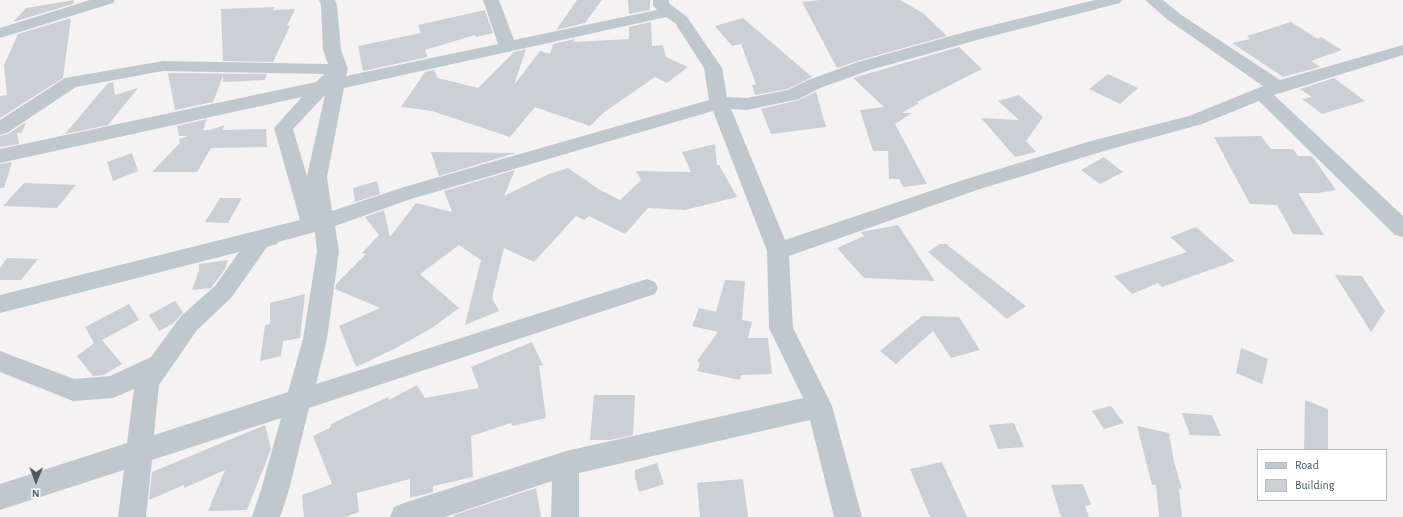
<!DOCTYPE html>
<style>
body{margin:0}
#map{position:relative;width:1403px;height:517px;overflow:hidden;background:#f4f2f3;font-family:"Alegreya Sans",sans-serif}
canvas{display:block}
.legend{position:absolute;left:1257px;top:449px;width:130px;height:52px;box-sizing:border-box;background:#fff;border:1px solid #b7bdbf;margin:0;padding:5px 7px;list-style:none;font-size:12px;color:#4b595e}
.legend li{display:flex;align-items:center;gap:8px;height:20px}
.legend b{width:20px;border:1px solid #b7bdbf}
.north{position:absolute;left:16px;top:461px;width:40px;height:40px;-webkit-text-stroke:3px #fff;paint-order:stroke;rotate:181deg;font-size:11px;font-weight:700;line-height:16px;text-align:center;color:#4b595e}
.north::after{content:'';display:block;margin:auto;width:14px;height:18px;background:#4b595e;clip-path:polygon(50% 0,100% 100%,50% 72%,0 100%)}
</style>
<div id="map">
<canvas width="1403" height="517"></canvas>
<ul class="legend">
<li><b style="height:5px;background:#bfc9cd"></b>Road</li>
<li><b style="height:11px;background:#ccd0d4"></b>Building</li>
</ul>
<div class="north">N</div>
</div>
<script>
const g = document.querySelector('canvas').getContext('2d');
g.lineJoin = 'round';
function paint(path, color) { g.fillStyle = color; g.fill(path, 'evenodd'); }
const poly = rows => new Path2D(rows.map(r => 'M' + r).join(''));
const building = poly([
 [74,0,73,4,13,22,26,8],
 [577,0,602,0,585,23,556,30],
 [628,0,650,0,650,10,629,14],
 [820,0,900,0,923,13,947,36,857,61,837,68,802,2],
 [275,7,273,10,295,9,287,26,290,26,273,62,223,61,221,9],
 [485,10,493,33,476,37,475,35,425,50,428,57,363,71,358,46,421,33,418,25],
 [71,18,63,78,0,118,0,96,7,95,4,65,18,34],
 [743,18,812,77,788,89,755,95,752,85,756,84,741,44,732,46,715,26],
 [651,22,652,46,663,45,666,57,688,67,667,83,655,77,603,113,590,126,535,107,510,137,432,111,401,107,425,72,434,70,438,78,478,88,514,52,526,49,514,85,540,51,550,54,553,44,575,39,573,42,629,39,629,27],
 [1291,22,1318,39,1321,37,1342,50,1311,61,1320,67,1283,77,1232,43,1250,39,1247,36],
 [959,47,982,69,917,102,919,103,902,113,912,113,895,124,927,184,903,187,899,179,889,179,888,151,873,151,860,110,884,107,853,78],
 [168,73,267,74,265,80,223,82,223,76,213,102,175,110],
 [1108,74,1138,88,1120,104,1089,89],
 [1334,78,1365,101,1322,114,1302,99,1312,97,1300,89],
 [113,82,115,95,138,88,108,125,65,134,108,83],
 [816,92,826,127,771,134,761,109,799,100],
 [1019,95,1043,117,1026,141,1036,152,1015,157,981,118,1019,120,998,101],
 [207,119,203,130,209,130,225,125,222,130,266,129,267,147,211,148,197,172,152,172,180,143,179,139,188,136,179,136,177,126],
 [26,122,22,133,17,133,19,144,0,147,0,136,8,134],
 [1261,136,1271,149,1293,149,1298,156,1312,156,1336,190,1318,193,1298,193,1324,235,1293,234,1277,205,1250,204,1214,137],
 [715,144,717,165,719,165,737,197,685,210,648,208,625,234,589,216,584,220,576,216,534,262,504,248,492,298,499,311,465,325,481,260,459,245,420,274,459,308,432,328,392,350,356,367,339,326,380,308,335,289,336,284,366,254,362,253,379,235,365,217,384,210,390,237,416,203,452,212,444,191,515,170,504,196,549,174,568,168,600,190,620,200,641,180,636,171,691,172,682,152],
 [431,152,516,153,439,176],
 [132,153,138,171,113,181,107,162],
 [1104,157,1123,172,1100,184,1081,170],
 [12,162,4,188,0,188,0,164],
 [377,181,380,194,355,202,353,188],
 [24,183,51,184,76,185,57,208,3,206],
 [220,198,242,198,228,223,205,222],
 [898,225,935,281,864,278,837,248,864,236,861,232],
 [1196,227,1235,261,1162,287,1158,283,1132,294,1114,276,1187,252,1170,237],
 [940,244,946,244,1026,306,1007,319,928,252],
 [7,258,38,259,21,280,0,280,0,268],
 [228,260,225,269,211,288,192,290,199,270,199,264],
 [1335,275,1362,276,1385,311,1371,332],
 [725,280,745,281,742,320,752,322,748,338,768,338,772,374,741,375,740,380,697,371,700,363,697,361,718,332,692,326,699,308,716,312],
 [305,294,300,338,283,341,281,356,260,361,265,325,270,324,270,303],
 [175,301,183,312,174,323,159,331,149,315],
 [129,304,139,320,102,340,122,364,104,375,93,376,77,356,94,343,85,327],
 [922,316,959,317,980,350,951,358,933,331,896,364,880,351],
 [532,342,543,365,539,366,546,418,512,426,511,423,471,436,473,477,433,486,433,492,410,498,410,479,357,493,359,512,345,517,304,517,302,495,332,484,313,436,330,428,331,424,388,397,389,400,417,385,425,398,479,388,471,367],
 [1241,348,1268,359,1262,384,1236,373],
 [594,395,635,395,633,435,609,440,590,440],
 [1305,400,1328,409,1328,450,1304,450],
 [1111,406,1124,423,1104,429,1092,411],
 [1182,413,1212,415,1221,436,1190,435],
 [1014,423,1024,447,998,449,989,425],
 [265,425,271,449,247,510,208,511,225,470,184,488,184,485,149,500,152,472],
 [1137,426,1169,433,1174,462,1182,489,1179,488,1182,517,1159,517,1156,485,1152,485],
 [942,462,967,517,930,517,910,469],
 [657,463,664,484,639,492,635,478,635,470],
 [743,479,748,517,700,517,697,483],
 [1083,484,1091,505,1085,506,1089,517,1061,517,1051,485],
 [536,488,541,517,454,517,454,515]
]);
const minor = poly([
 [90,0,115,0,113,3,0,38,0,28,90,0],
 [319,0,335,0,337,5,341,50,348,69,346,76,498,44,483,0,499,0,514,40,657,10,653,5,653,0,669,0,669,3,687,17,722,68,727,97,747,98,788,90,808,80,858,62,969,31,1095,0,1122,0,1120,3,981,39,870,70,820,88,799,99,747,110,731,109,785,240,963,180,1091,141,1189,116,1263,86,1168,20,1145,0,1163,0,1180,14,1280,80,1403,45,1403,55,1274,95,1403,216,1403,237,1395,235,1259,101,1202,124,1104,151,977,190,789,256,793,328,832,406,862,517,834,517,810,420,579,473,579,517,551,517,552,481,445,517,390,517,394,507,404,503,566,451,803,398,769,328,767,251,713,111,411,199,335,226,339,251,327,339,316,384,647,279,655,282,658,288,655,294,309,408,289,490,280,517,252,517,261,490,281,418,152,460,146,517,118,517,124,470,0,510,0,484,127,443,134,389,113,398,73,401,0,372,0,351,74,379,110,376,151,357,181,316,215,286,239,252,0,313,0,295,300,220,274,128,302,97,0,163,0,149,316,82,324,74,163,71,76,87,7,133,0,135,0,120,65,78,71,77,163,61,328,64,323,50,321,5,319,0],
 [666,17,675,23,704,68,709,100,404,187,332,211,327,177,344,88,666,17],
 [325,95,307,176,293,129,325,95],
 [315,232,317,251,303,339,288,392,154,435,159,385,197,330,231,298,267,247,277,244,278,242,315,232]
]);
paint(building, '#ccd0d4');
paint(minor, '#bfc9cd');
</script>
